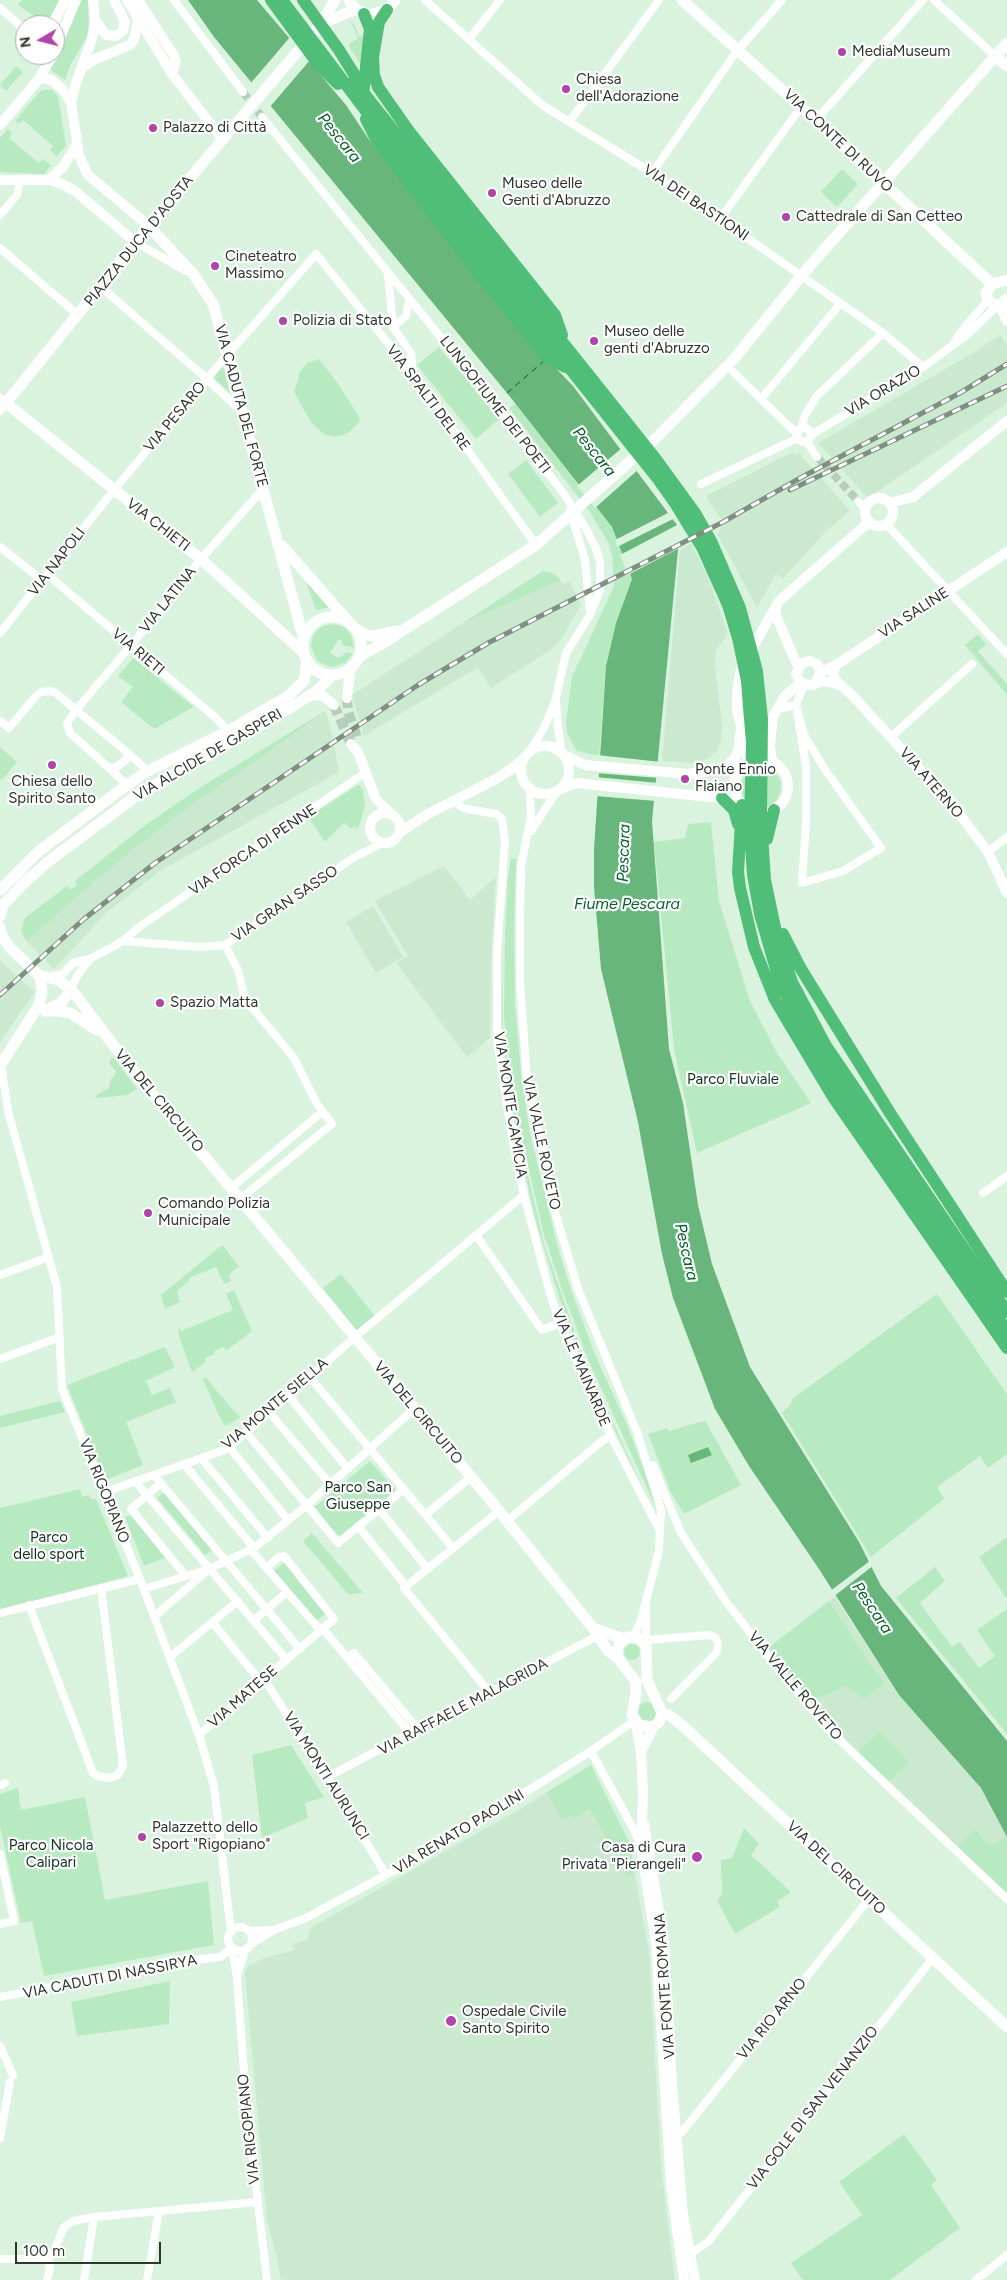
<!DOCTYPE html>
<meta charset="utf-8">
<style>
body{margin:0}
#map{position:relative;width:1007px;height:2280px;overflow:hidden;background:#daf3de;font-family:Figtree,sans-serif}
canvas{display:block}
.north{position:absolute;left:15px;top:15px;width:50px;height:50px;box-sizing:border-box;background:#fff;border:1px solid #abafac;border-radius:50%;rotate:262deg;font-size:14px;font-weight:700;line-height:20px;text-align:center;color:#2d372f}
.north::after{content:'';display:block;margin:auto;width:18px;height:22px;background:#af45a8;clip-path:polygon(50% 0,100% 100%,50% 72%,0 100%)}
.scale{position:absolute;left:15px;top:2242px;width:146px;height:22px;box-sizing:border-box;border:2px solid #2d372f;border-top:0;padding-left:6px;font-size:15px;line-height:18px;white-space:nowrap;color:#2d372f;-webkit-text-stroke:4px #fff;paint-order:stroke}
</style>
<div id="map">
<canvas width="1007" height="2280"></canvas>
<div class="north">N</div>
<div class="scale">100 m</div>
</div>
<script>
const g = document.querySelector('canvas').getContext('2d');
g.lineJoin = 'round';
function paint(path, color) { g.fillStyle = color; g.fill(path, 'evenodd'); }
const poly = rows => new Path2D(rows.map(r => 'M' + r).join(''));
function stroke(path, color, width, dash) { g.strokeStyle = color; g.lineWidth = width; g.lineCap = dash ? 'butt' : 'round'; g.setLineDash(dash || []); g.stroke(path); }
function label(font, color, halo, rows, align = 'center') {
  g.font = font + ' Figtree,sans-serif'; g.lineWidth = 4.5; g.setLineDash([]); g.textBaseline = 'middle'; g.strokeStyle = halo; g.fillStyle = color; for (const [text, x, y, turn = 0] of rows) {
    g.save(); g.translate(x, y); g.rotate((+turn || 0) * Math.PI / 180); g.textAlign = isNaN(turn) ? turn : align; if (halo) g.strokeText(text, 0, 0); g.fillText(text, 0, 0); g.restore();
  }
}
const built = poly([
 [1000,335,1007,346,1007,403,868,498,818,443,973,353],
 [793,452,796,455,799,453,850,511,825,532,783,579,776,574,757,608,718,535,720,527,725,524,707,499,708,495],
 [691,543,709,579,728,634,716,650,715,666,722,725,721,741,717,751,709,758,696,763,662,761,680,550],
 [543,571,557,575,563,584,570,581,581,605,561,639,552,649,491,688,478,667,364,736,352,695],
 [325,711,330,725,339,772,160,871,107,912,54,969,26,941,21,930,25,918,67,886,70,890,77,885,75,881,143,827,195,791],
 [444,866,470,900,496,877,491,958,490,1038,467,1057,396,963,408,956,375,901],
 [373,906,403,957,376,973,346,922],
 [0,961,35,992,0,1042],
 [835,1597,899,1695,981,1788,1007,1837,992,1844,986,1842,975,1829,954,1849,888,1782,909,1761,858,1753,812,1702,845,1686,884,1684,829,1601],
 [591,1765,629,1842,649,1951,661,2166,675,2280,281,2280,277,2258,267,2220,245,1973,248,1966,264,1958,294,1950,293,1944,307,1940,310,1928,520,1809]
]);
const green = poly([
 [22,0,60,0,50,18,44,18,36,17,18,5],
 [81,0,88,0,89,33,70,66,65,80,50,69,57,59],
 [350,20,355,26,359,37,364,35,361,65,348,45,358,38],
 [16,66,23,72,6,91,0,85],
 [51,89,58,96,66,146,57,156,50,150,53,146,23,120,19,124,15,121,40,91],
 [8,129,12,133,9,138,39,163,43,159,51,165,44,174,0,172,0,138],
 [842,169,858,184,837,207,821,192],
 [439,347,499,419,476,439,417,365],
 [319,359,339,385,358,415,360,421,348,433,335,437,326,435,319,430,311,422,294,392,300,372,307,363],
 [222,363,230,393,212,376],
 [515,404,612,527,632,579,616,623,606,666,599,756,578,751,575,748,567,733,566,722,572,677,614,586,612,555,608,542,590,512,509,408],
 [526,460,558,503,540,517,508,474],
 [543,571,552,573,561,580,463,623],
 [305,579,330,607,316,610],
 [333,624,344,627,351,634,354,648,343,645,341,640,338,640,330,653,339,658,347,652,353,654,345,663,331,667,317,661,311,646,313,636,317,630,323,626],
 [978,634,986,645,978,651,1007,684,1007,695,965,645],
 [133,658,194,707,154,729,121,702,133,687,118,676],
 [325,711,263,756,181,812,117,862,26,941,21,930,25,918,67,886,70,890,77,885,75,881,143,827,195,791],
 [0,747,17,762,2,780,0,779],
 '741 787a20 20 0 1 1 40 0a20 20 0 1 1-40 0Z',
 [358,785,360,785,363,791,365,806,358,829,355,826,352,829,344,823,325,842,308,817],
 [711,822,719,901,750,1001,777,1053,811,1103,697,1153,674,1049,654,842,685,838,688,824],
 [516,858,514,928,515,1003,521,1073,530,1133,557,1244,570,1287,594,1352,627,1425,659,1509,658,1512,590,1364,564,1295,544,1235,525,1151,512,1085,504,1017,505,934,508,876,511,859],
 [503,931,503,1037,524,1159,544,1244,583,1355,646,1496,593,1384,594,1382,583,1355,580,1354,559,1297,535,1218,508,1096,508,1083,502,1034],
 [111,1058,114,1058,137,1089,127,1095,97,1098,95,1097,98,1094,109,1088,110,1080,115,1075,116,1071,109,1064],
 [222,1245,239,1266,229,1275,231,1281,224,1284,216,1267,189,1278,190,1281,185,1283,185,1285,177,1291,180,1302,165,1309,161,1295],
 [341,1274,375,1316,357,1331,323,1288],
 [234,1290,252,1331,226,1351,224,1347,214,1351,215,1354,205,1358,206,1362,192,1372,179,1336,178,1325,181,1331,233,1310,226,1294],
 [937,1294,1007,1394,1007,1454,988,1468,980,1456,937,1487,944,1499,871,1557,782,1413,790,1405,792,1399],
 [165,1347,175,1367,146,1381,152,1395,170,1388,176,1402,126,1422,143,1465,105,1480,67,1385],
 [205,1377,240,1418,225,1426,219,1416,203,1379],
 [60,1401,65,1412,0,1428,0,1416],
 [703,1421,706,1422,741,1485,684,1514,671,1493,648,1434,667,1428,669,1431],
 [370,1461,396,1491,339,1537,315,1507],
 [80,1489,82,1497,89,1495,90,1499,96,1499,128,1576,0,1610,0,1508],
 [165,1491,214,1548,205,1555,157,1498],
 [131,1515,165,1558,144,1566,125,1517],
 [312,1533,363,1593,348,1594,303,1541],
 [1007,1537,1007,1599,979,1557],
 [285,1562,327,1613,316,1621,274,1571],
 [935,1567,945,1581,920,1603,952,1647,960,1642,979,1668,995,1656,977,1630,1007,1609,1007,1734,896,1598],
 [829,1601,884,1684,864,1698,845,1686,812,1702,768,1648],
 '624 1652a8 8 0 1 1 16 0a8 8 0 1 1-16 0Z',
 '637 1712a10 10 0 1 1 20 0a10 10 0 1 1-20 0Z',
 [879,1731,909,1762,888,1782,858,1753],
 [291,1745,324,1797,305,1803,308,1818,262,1838,252,1755],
 [591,1765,629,1842,634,1872,628,1876,590,1809,573,1818,571,1815,562,1820,547,1792],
 [18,1788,21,1810,85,1797,105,1900,208,1881,214,1945,44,1976,32,1921,21,1923,0,1826,0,1794],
 [744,1828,759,1844,751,1855,791,1892,777,1902,780,1907,735,1934,717,1900,722,1894,721,1860,732,1858],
 [975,1829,986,1842,992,1844,1007,1837,1007,1896,954,1849],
 [170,1981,169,2024,77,2036,71,2002],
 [904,2134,937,2180,931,2185,960,2228,890,2280,803,2280,791,2263,862,2215,839,2182]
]);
const water = poly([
 [188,0,257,0,346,105,374,147,547,359,573,386,680,529,652,821,669,1049,683,1103,698,1205,712,1264,750,1367,859,1542,881,1586,1007,1741,1007,1837,981,1788,899,1695,819,1569,749,1466,715,1409,673,1298,662,1254,638,1122,601,969,594,887,594,849,606,666,616,623,632,579,612,527,507,393,214,37],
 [708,1447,712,1455,691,1463,688,1455]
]);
const pier = poly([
 [291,36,311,59,269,108,250,84],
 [623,447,639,469,595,508,577,486],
 [670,512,675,518,617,547,615,540],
 [679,524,682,529,681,547,628,575,620,555],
 [597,755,661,762,659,778,596,773],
 [596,777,658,783,656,801,595,796],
 [871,1560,874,1565,833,1597,829,1592]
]);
const ferry = poly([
 [507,393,544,361]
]);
const minorTunnel = poly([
 [243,92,262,117],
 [817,457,859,502]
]);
const tertiaryTunnel = poly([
 [347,698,348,711,358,740],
 [334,705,351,744]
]);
const minor = poly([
 [174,0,243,92],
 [425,0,542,105,652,173,753,242,883,333,923,367],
 [934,0,995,56],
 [0,8,25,30],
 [469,39,500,0],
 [262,117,494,403,564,494,586,529,595,546,600,562,600,590,590,615,566,653,555,702,544,728,529,752],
 [816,120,923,0],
 [570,121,659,0],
 [652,173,737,51,782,0],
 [0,215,17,195,20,180],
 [720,219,801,107],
 [135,242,186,271],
 [0,248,78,315],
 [388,274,393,327,411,353,413,374],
 [101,287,207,379,241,411],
 [393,327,406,316,409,300],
 [955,341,963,329,988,300],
 [727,366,797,434],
 [0,398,6,403,0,411],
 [761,399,840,304],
 '797 435a7 7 0 1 1 14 0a7 7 0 1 1-14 0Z',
 [801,429,805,415,817,396,883,333],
 [811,435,926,365,968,334,998,305],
 [806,441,817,457],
 [701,484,798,438],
 [859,502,865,509],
 [570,510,585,560,590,611],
 [886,524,1007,654],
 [0,547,43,581],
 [48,575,216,718,228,731],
 [0,633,114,490,222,361,316,254,413,374,536,545],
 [556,701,558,728,562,754],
 [796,705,804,735,826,771,881,848,843,871,802,883,806,823,806,766,796,705,804,684],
 [778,709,796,705],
 [0,721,9,728,36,696,41,692,51,691,56,693,76,710,128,753,126,760,115,768,108,767,70,733,67,723,76,710,143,631,201,559,263,489],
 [891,737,972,664],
 [128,753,148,771],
 [108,767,127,785],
 [530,789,531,816,521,866,520,914,520,982,527,1080,556,1215,578,1289,637,1432,661,1510,659,1551,641,1620,634,1636],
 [452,801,463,808,496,814,502,819,505,840,497,952,497,1039,512,1137,524,1195,549,1290,559,1321,611,1436,660,1531],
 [531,831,557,791],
 [988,852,1007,837],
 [123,941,200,947,225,945,353,858,382,843],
 [225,945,238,970,245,999,294,1058,317,1104,332,1124,240,1199],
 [50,976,63,974,73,963,90,959,123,941,139,927,366,772],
 [71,989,77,976,90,959],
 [1,1063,8,1111,57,1287,62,1389,140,1579,199,1735,214,1786,231,1932],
 [231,1188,322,1112],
 [983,1193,1007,1176],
 [476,1235,542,1330,560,1323],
 [0,1275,49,1257],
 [0,1359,60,1337],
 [309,1376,453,1548],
 [288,1395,348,1469],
 [269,1412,330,1484],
 [246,1432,338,1543,404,1489],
 [229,1447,288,1520],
 [201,1458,268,1538],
 [184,1464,254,1548],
 [653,1465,681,1533,727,1603,778,1669,828,1729,1007,1899],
 [154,1475,300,1649],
 [135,1481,287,1660],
 [161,1483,131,1509,185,1575],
 [105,1492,227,1449,355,1337,524,1195],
 [379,1509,428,1569],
 [425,1515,471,1477],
 [507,1521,602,1441,611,1436],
 [358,1526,406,1586],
 [251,1550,321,1631],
 [144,1589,209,1569,254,1548,307,1505,415,1408],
 [29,1605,93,1773,97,1776,110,1778,118,1775,123,1766,101,1588],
 [0,1613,140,1579],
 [155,1616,208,1570],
 [254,1620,287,1592],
 [212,1622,261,1682],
 [323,1629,411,1734],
 [648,1640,709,1635,715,1637,718,1643,717,1652,671,1699],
 [646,1644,646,1603],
 [170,1657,238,1601],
 [347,1658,354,1653,419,1730],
 [264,1679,327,1777,386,1875],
 [490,1693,404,1588,499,1511],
 [199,1735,334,1619,284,1556,279,1557,266,1568],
 [591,1751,635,1832,640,1845],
 [327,1777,597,1636],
 [0,1785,5,1783],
 [0,1854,14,1921,0,1924],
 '228 1939a12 12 0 1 1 24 0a12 12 0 1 1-24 0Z',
 [249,1931,274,1930],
 [251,1944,276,1929,304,1919,397,1869,510,1802,591,1751,634,1721],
 [232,1948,237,1978,247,2111,267,2280],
 [237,1976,245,1950],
 [0,1997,169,1963,220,1957,232,1948],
 [0,2046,13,2075],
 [675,2131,677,2134,682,2132,869,1899],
 [0,2138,10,2082],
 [690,2254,708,2242,933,1958],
 [0,2259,39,2259,48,2256,54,2251,64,2227,73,2221,94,2217,257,2202],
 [47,2280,50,2269,48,2256],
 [84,2280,94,2217],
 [147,2280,159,2211],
 [976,2280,1007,2255]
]);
const tertiary = poly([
 [127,0,172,74,223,140],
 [138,0,173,54,176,61,172,74],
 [95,20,106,35,116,36,123,31,125,22,114,0],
 [52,25,65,0],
 [55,49,76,0],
 [81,68,95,59,130,45,134,40,138,19],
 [38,80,45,78,53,81,63,90,71,103,79,155,88,175,149,226],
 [71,103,76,83,92,39,95,20,93,0],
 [0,125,38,80,53,55],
 [0,180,49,180,62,184,75,191,135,242],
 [49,180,63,167,77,144],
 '865 512a14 14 0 1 1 28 0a14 14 0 1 1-28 0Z',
 [890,503,913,497,1007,421],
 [775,608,777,618,798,667],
 [836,665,833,674,835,680,853,696,954,807,988,852,1007,893],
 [821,672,836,665,1007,552],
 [816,682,821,672,817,664,810,661,802,663,796,674,799,680,804,684,812,685,824,681,840,685],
 [309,695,323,696,334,705],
 [347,698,350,670],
 [351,744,358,752,376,799,392,815],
 '521 770a24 24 0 1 1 48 0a24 24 0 1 1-48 0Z',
 [564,755,585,765,688,774,743,767],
 [747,758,746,748,737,710,737,692,741,668,779,601,869,522],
 '734 786a27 27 0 1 1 54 0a27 27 0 1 1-54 0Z',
 [772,762,770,745,773,717,784,697,801,682],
 [724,768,735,758,739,747,740,734],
 [557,791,576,783,738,800],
 '370 828a15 15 0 1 1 30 0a15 15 0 1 1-30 0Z',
 [399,833,426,815,496,779,513,768,524,758],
 [636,1724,641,1752,643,1795,641,1848,656,1942,671,2186,684,2280],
 [641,1752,654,1726],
 [644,1824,664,1940,672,2084,683,2215,695,2280]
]);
const secondary = poly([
 [349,0,356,10,370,15,387,10,395,0],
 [682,0,821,125,992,284],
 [321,24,356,9],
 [995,56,1007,66],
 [149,226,194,275,213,304,304,640],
 [1007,280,992,284,986,293,988,300,993,304,1000,305,1007,299],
 [1000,305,1007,320],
 [281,545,348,621],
 '303 646a29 29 0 1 1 58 0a29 29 0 1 1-58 0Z',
 [356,629,366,635,374,636,398,631],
 [304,653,201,559,6,403,149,226,321,24,335,0],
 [360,656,385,642,536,545,656,438,733,360,807,269,1007,43],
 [0,890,38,852,127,785,148,771,228,731,288,696,304,681,307,660],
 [0,916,3,905,25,882,49,861,136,796,295,705,319,689,331,676],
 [0,927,2,936,10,948,40,976],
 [40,976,56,979,71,989,127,1063,487,1496,593,1628,608,1651,618,1658],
 [49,1009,62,1002,71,989],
 [45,1011,59,1011,70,1013,97,1030],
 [0,1066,39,1005,42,991,40,976],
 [593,1628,624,1639],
 [628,1637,637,1637,646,1645,647,1680,662,1713,659,1722,652,1727,639,1725,632,1714,636,1693,636,1682,618,1658,617,1651,620,1642,628,1637],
 [662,1713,669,1715,684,1727,1007,2027]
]);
const trunk = poly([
 [271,0,318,64,338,84],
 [282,0,390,143,658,479,675,503,702,547,728,605,738,638,747,681,752,743,750,827,753,875,760,914,780,983,815,1050,1007,1331],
 [303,0,339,50,362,87],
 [387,10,379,22,373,57,374,75,378,87,408,130,555,315,562,335],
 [354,81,655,458,695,513,711,541,740,608,757,671,762,719,761,820,765,880,776,932,792,982,826,1046,1007,1312],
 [363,95,370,29,364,14],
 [366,119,377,141,477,271,548,358,565,367],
 [722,798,734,810,738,824],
 [742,805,738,872,740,888,754,947,775,1000,833,1097,1007,1348],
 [767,839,774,810],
 [783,934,801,969,890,1113,1007,1292]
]);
const rail = poly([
 [790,490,1007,386],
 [0,995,84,919,155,863,418,685,488,643,723,522,802,477,960,393,1007,364]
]);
const markers = [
 [842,52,5,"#af45a8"],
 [566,89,5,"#af45a8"],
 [153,128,5,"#af45a8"],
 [492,193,5,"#af45a8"],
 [786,217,5,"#af45a8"],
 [215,266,5,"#af45a8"],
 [283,321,5,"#af45a8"],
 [594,341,5,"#af45a8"],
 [52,765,5,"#af45a8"],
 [685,779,5,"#af45a8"],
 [160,1003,5,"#af45a8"],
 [148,1213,5,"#af45a8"],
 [142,1837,5,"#af45a8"],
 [697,1857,6,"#af45a8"],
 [451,2021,6,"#af45a8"]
];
const poiNames = [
 ["MediaMuseum",852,52],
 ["Chiesa",576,80],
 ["dell'Adorazione",576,97],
 ["Palazzo di Città",163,128],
 ["Museo delle",502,184],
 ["Genti d'Abruzzo",502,201],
 ["Cattedrale di San Cetteo",796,217],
 ["Cineteatro",225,257],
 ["Massimo",225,274],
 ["Polizia di Stato",293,321],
 ["Museo delle",604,332],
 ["genti d'Abruzzo",604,349],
 ["Ponte Ennio",695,770],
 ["Flaiano",695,787],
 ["Chiesa dello",52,782,"center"],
 ["Spirito Santo",52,799,"center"],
 ["Spazio Matta",170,1003],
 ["Comando Polizia",158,1204],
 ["Municipale",158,1221],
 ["Palazzetto dello",152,1828],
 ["Sport \"Rigopiano\"",152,1845],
 ["Casa di Cura",686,1848,"right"],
 ["Privata \"Pierangeli\"",686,1865,"right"],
 ["Ospedale Civile",462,2012],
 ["Santo Spirito",462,2029]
];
const streetNames = [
 ["VIA CONTE DI RUVO",838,141,43],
 ["VIA DEI BASTIONI",696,203,34],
 ["PIAZZA DUCA D'AOSTA",139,241,-51],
 ["VIA ORAZIO",883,391,-31],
 ["VIA SPALTI DEL RE",428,398,53],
 ["LUNGOFIUME DEI POETI",495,405,52],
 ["VIA CADUTA DEL FORTE",241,406,75],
 ["VIA PESARO",175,417,-50],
 ["VIA CHIETI",158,525,38],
 ["VIA NAPOLI",57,562,-52],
 ["VIA LATINA",168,600,-51],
 ["VIA SALINE",914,613,-33],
 ["VIA RIETI",138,652,40],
 ["VIA ALCIDE DE GASPERI",208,755,-30],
 ["VIA ATERNO",931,783,49],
 ["VIA FORCA DI PENNE",253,850,-34],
 ["VIA GRAN SASSO",285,904,-34],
 ["VIA DEL CIRCUITO",159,1101,50],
 ["VIA MONTE CAMICIA",510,1105,81],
 ["VIA VALLE ROVETO",541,1143,78],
 ["VIA LE MAINARDE",581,1368,67],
 ["VIA MONTE SIELLA",275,1404,-40],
 ["VIA DEL CIRCUITO",418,1413,50],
 ["VIA RIGOPIANO",104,1491,68],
 ["VIA VALLE ROVETO",795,1686,50],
 ["VIA MATESE",243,1697,-41],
 ["VIA RAFFAELE MALAGRIDA",463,1707,-28],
 ["VIA MONTI AURUNCI",326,1776,58],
 ["VIA RENATO PAOLINI",459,1832,-31],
 ["VIA DEL CIRCUITO",836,1868,43],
 ["VIA CADUTI DI NASSIRYA",110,1977,-11],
 ["VIA FONTE ROMANA",665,1986,-94],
 ["VIA RIO ARNO",772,2019,-51],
 ["VIA GOLE DI SAN VENANZIO",813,2108,-52],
 ["VIA RIGOPIANO",249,2129,-96]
];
const parkNames = [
 ["Parco Fluviale",733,1080],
 ["Parco San",358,1488],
 ["Giuseppe",358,1505],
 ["Parco",49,1538],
 ["dello sport",49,1555],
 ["Parco Nicola",51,1846],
 ["Calipari",51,1863]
];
const waterNames = [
 ["Pescara",339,138,51],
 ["Pescara",594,452,51],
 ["Pescara",624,853,-88],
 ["Fiume Pescara",627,904],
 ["Pescara",686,1252,77],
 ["Pescara",872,1608,56]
];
paint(built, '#cae9cf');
paint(green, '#b8eac2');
paint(water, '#69b67c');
paint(pier, '#daf3de');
stroke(ferry, '#005e28', 1, [6, 5]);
stroke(minorTunnel, '#b7cdbb', 8, [8, 4]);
stroke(tertiaryTunnel, '#b7cdbb', 10, [10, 5]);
stroke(minor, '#fff', 8);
stroke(tertiary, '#fff', 10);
stroke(secondary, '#fff', 11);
stroke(trunk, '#50be78', 12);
stroke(rail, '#7f9082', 5);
stroke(rail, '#fff', 3, [9]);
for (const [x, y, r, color] of markers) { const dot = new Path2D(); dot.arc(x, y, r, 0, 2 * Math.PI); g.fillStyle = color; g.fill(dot); stroke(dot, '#fff', 2); }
label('15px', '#2d372f', '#fff', poiNames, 'left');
label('15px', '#2d372f', '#fff', streetNames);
label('15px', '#13331c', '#fff', parkNames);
label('italic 16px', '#005e28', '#fff', waterNames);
</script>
